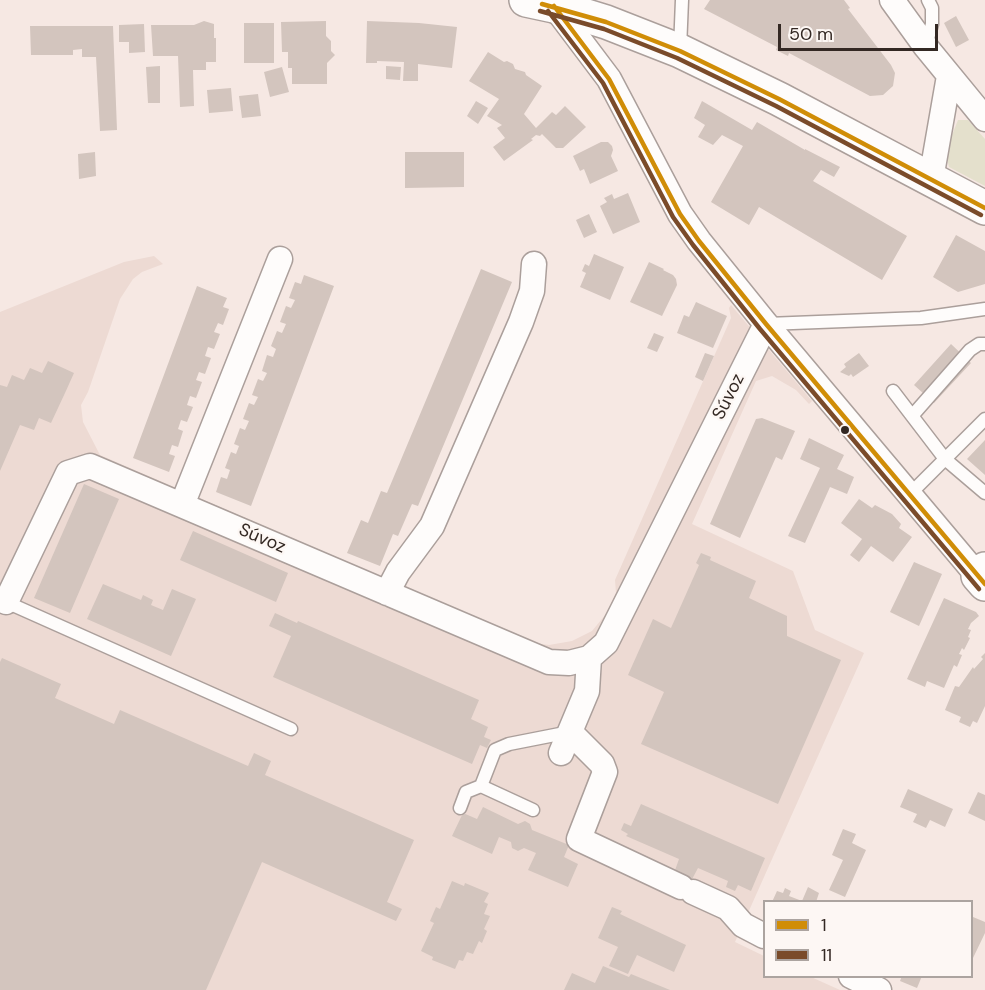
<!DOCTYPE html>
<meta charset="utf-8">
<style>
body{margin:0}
#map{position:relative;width:985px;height:990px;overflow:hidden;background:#f6e8e3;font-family:"DM Sans",sans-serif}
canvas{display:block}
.legend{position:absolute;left:763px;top:900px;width:210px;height:78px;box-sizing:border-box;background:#fdf7f4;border:2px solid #aca4a0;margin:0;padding:8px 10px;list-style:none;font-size:18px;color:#332823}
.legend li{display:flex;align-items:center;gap:12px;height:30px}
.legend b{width:30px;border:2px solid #aca4a0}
.scale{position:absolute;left:778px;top:24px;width:160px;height:27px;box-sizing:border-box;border:3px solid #332823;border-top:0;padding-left:8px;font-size:18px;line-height:21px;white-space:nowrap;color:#332823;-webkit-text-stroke:4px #fdf7f4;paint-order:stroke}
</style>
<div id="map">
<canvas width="985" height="990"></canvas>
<ul class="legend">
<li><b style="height:8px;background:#d08d07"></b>1</li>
<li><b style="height:8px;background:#7a4b2a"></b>11</li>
</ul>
<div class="scale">50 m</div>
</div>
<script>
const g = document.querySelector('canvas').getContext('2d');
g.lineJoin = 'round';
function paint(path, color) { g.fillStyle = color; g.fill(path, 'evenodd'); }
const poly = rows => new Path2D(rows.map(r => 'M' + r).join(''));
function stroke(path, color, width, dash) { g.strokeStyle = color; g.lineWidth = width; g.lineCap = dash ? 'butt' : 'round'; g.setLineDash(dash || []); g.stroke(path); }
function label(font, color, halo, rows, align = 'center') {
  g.font = font + ' "DM Sans",sans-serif'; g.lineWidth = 4.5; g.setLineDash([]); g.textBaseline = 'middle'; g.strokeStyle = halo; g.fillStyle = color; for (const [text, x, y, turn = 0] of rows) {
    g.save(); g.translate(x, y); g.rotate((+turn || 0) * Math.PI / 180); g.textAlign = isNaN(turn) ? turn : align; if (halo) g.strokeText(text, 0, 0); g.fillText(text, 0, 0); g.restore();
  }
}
const industrial = poly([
 [154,256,163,264,142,272,133,279,120,299,88,392,81,405,83,422,100,455,534,643,549,645,572,641,592,631,606,614,616,593,615,580,731,318,729,308,731,305,812,401,809,404,796,390,772,376,756,381,692,524,793,571,815,630,864,653,735,942,764,956,764,976,811,977,840,990,0,990,0,312,124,262]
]);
const green = poly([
 [958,120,968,120,985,139,985,186,949,167,947,158,950,140]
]);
const building = poly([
 [710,0,844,0,850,8,848,9,891,65,895,73,893,86,883,95,870,96,789,53,788,56,776,50,777,47,704,9],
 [956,16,969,40,956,47,944,23],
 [204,21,214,24,214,38,216,38,216,62,206,62,206,70,193,70,194,106,180,107,178,56,153,56,151,25,194,25],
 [326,21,326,36,331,41,331,51,335,55,327,63,327,84,292,84,292,68,288,68,288,52,282,52,281,22],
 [367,21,419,23,457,27,452,68,418,64,418,81,403,81,404,62,377,61,377,63,366,63],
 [244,23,274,23,274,63,244,63],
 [144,24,145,52,129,53,129,42,119,42,119,25],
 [30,26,113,26,117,130,100,131,96,57,82,57,82,49,73,50,73,55,31,55],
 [488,52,504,62,507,61,513,64,515,69,525,72,526,75,542,86,524,114,536,128,552,112,556,115,565,106,586,127,563,148,556,148,542,134,540,136,536,135,531,139,533,140,504,161,493,147,505,138,497,128,502,125,487,116,499,99,469,81],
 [160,66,160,103,148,103,146,67],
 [386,66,401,67,400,80,386,79],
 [282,67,289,92,270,97,264,72],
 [231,88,233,111,209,113,207,90],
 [258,94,261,116,242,118,239,96],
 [476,101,488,108,478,124,467,116],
 [702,101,752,130,757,122,805,150,805,149,840,167,834,177,821,170,813,181,907,236,882,280,759,207,749,225,711,202,743,146,722,135,713,145,698,137,705,125,694,118],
 [601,142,608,142,612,146,613,150,611,156,618,171,590,184,584,169,580,171,573,156],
 [95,152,96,176,79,179,78,154],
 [405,152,464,152,464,187,405,188],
 [628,193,640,222,613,234,600,206,607,202,604,198,612,194,614,199],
 [589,214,597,232,584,238,576,220],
 [956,235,985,251,985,284,958,292,933,277],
 [594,254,624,267,610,300,580,287,586,273,582,271,585,264,589,266],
 [649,262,664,269,663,270,673,275,676,279,677,285,662,316,630,302],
 [481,269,512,282,418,506,412,504,398,536,393,534,380,566,347,553,361,520,368,523,381,491,387,493],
 [304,275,334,286,251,506,216,492,221,477,227,479,230,470,225,468,231,452,236,454,239,446,234,444,240,428,245,430,249,421,243,419,249,403,254,405,258,397,252,395,258,379,263,381,267,373,262,371,267,355,273,357,276,349,271,346,277,331,282,333,286,324,280,322,286,306,291,308,295,300,289,298,295,282,301,284],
 [197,286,227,298,223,307,229,309,223,325,218,323,214,332,220,334,214,349,208,347,205,356,211,358,205,374,199,372,196,380,202,382,196,398,190,396,187,405,193,407,187,422,181,420,178,429,183,431,178,447,172,445,169,454,175,456,169,472,133,458],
 [696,302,727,316,713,348,677,333,684,315,689,317],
 [654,333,664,337,657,352,647,348],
 [951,344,971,363,934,403,914,385],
 [705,353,714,356,703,381,695,377],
 [859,353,869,366,853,377,851,374,849,376,840,372,846,367,844,364],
 [48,361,74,373,65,393,51,423,39,418,34,430,20,425,0,471,0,385,7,387,12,375,24,380,30,368,42,373],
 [762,418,795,431,782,460,776,457,740,538,710,524,756,419],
 [809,438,844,455,837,469,854,477,847,494,830,487,805,543,788,536,820,468,800,459],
 [985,440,985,475,967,459],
 [84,484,119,499,70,613,34,598],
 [859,499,872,508,875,505,892,514,901,524,899,528,912,537,893,562,871,546,859,562,850,555,862,539,841,523],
 [193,531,288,573,276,602,180,560],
 [701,553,711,557,710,560,756,581,749,598,787,616,787,636,841,660,778,804,641,744,664,692,628,675,653,619,671,628,699,565,696,563],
 [914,562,942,574,919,626,890,612],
 [103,584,141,600,143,595,153,600,151,605,163,610,172,589,196,599,171,656,87,619],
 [944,598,976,612,979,616,971,623,968,629,971,630,968,637,970,638,964,650,962,648,959,654,962,655,957,667,954,665,944,688,927,681,925,687,907,679],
 [275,613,297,623,298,621,479,700,471,719,488,727,484,737,491,740,487,748,480,745,472,764,273,677,291,636,269,626],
 [985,653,985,706,977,723,973,721,970,727,959,722,961,717,945,710,955,686,959,687,973,667,974,669,983,659,981,657],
 [2,658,61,684,55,698,114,724,120,710,248,766,254,753,271,761,265,775,414,840,387,902,402,909,396,921,262,862,206,990,0,990,0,662],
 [908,789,953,809,945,827,930,820,926,828,913,822,917,814,900,807],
 [978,792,985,795,985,821,968,813],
 [641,804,765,858,751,891,738,885,735,891,726,887,728,881,698,868,690,883,673,876,679,859,626,836,628,834,621,830,624,823,631,826],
 [483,807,518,824,525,821,530,824,532,830,569,845,564,857,578,864,568,887,528,870,536,853,524,848,518,851,512,848,511,842,499,837,492,854,452,836,463,813,477,819],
 [843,829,856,834,852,843,866,850,845,897,829,890,843,860,832,855],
 [452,881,464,886,465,883,489,893,484,902,488,904,484,914,490,916,484,929,487,931,482,943,479,941,473,954,467,952,463,961,459,960,455,969,432,960,433,957,421,951,434,923,430,921,436,907,440,909],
 [808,887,819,893,816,902,772,902,777,891,783,893,785,888,791,891,789,896,802,901],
 [612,907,622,911,620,914,686,945,674,972,637,955,628,974,609,966,618,947,598,938],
 [973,917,985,922,985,933,973,958,972,958,972,921],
 [603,966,629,977,631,974,670,990,564,990,572,973,595,983],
 [902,976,922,976,917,988,900,981]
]);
const lane = poly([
 [926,46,932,24,932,8,928,0],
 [680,49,682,0],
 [767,324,921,318,985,309],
 [893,391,945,459,985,493],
 [912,416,970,350,979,344,985,344],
 [909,495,985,419],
 [6,602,291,729],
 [460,808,466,792,481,786],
 [533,810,481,786,495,750,509,744,570,732]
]);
const street = poly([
 [892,0,926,47,985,119],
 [554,6,609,79,680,214,699,241,766,324,978,576],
 [931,179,949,76],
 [182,505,280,259],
 [387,593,398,572,432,526,521,322,532,291,534,264],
 [0,599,6,602,68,473,90,466,549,662,569,663,589,658,606,643,766,324],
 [570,732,602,764,605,772,579,839,681,887],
 [561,753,587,691,589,658],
 [693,892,728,908,743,925,764,936],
 [851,976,879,990]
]);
const secondary = poly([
 [985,569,978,576,985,584]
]);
const primary = poly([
 [526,0,554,6,606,22,680,51,779,99,985,208]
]);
const bus1 = poly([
 [542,4,606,22,680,51,779,99,985,208],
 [554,6,609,79,680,214,699,241,766,324,985,584]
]);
const bus2 = poly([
 [540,11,604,29,677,58,776,106,981,215],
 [548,11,603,83,673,217,693,245,760,329,979,589]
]);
const markers = [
 [845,430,5,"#332823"]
];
const streetNames = [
 ["Súvoz",729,397,-63],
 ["Súvoz",262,539,23]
];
paint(industrial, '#eddad3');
paint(green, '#e4e0cc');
paint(building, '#d3c5be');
stroke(lane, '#ab9f9b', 15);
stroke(street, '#ab9f9b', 27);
stroke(secondary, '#ab9f9b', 36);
stroke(primary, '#ab9f9b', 36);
stroke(lane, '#fefcfb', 12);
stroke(street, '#fefcfb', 24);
stroke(secondary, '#fefcfb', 33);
stroke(primary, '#fefcfb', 33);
stroke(bus1, '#d08d07', 4.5);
stroke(bus2, '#7a4b2a', 4.5);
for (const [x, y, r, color] of markers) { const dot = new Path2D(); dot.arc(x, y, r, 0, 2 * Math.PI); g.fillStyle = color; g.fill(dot); stroke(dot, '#fdf7f4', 2); }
label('18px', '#332823', '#fdf7f4', streetNames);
</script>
